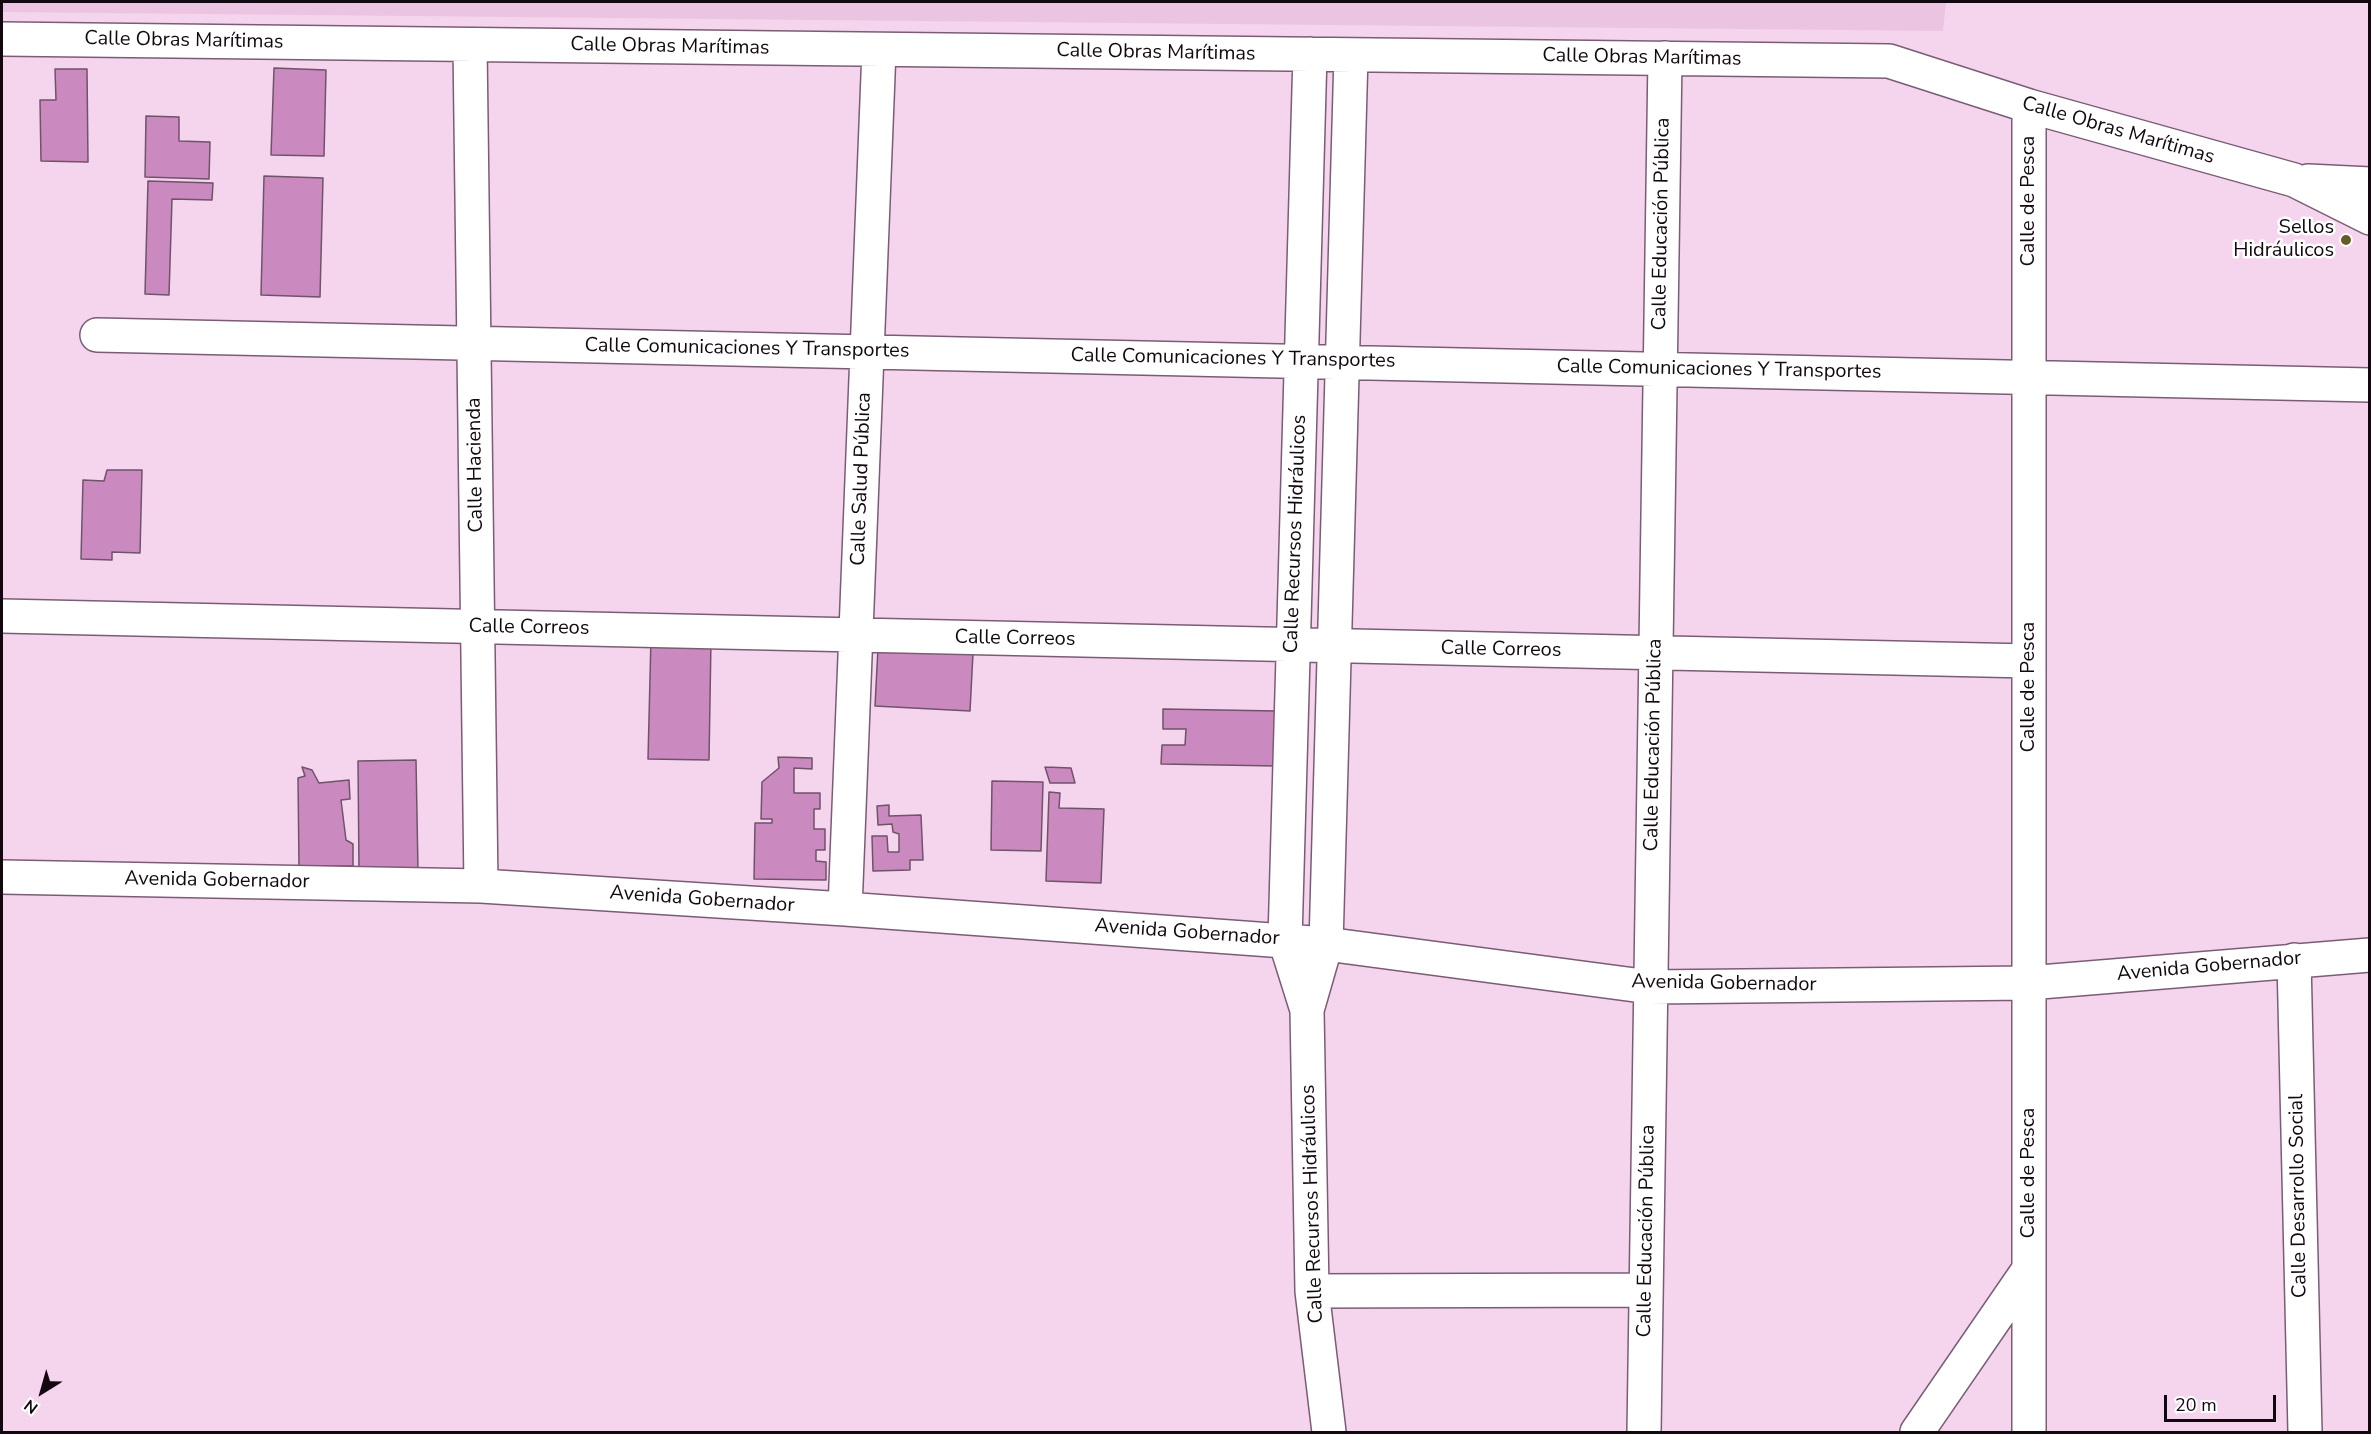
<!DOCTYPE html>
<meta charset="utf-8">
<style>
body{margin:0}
#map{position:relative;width:2371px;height:1434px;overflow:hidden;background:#f5d4ee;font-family:"Nunito Sans",sans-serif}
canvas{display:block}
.frame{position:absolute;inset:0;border:3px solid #120810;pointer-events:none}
.north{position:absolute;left:12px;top:1362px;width:60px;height:60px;-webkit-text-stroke:4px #fff;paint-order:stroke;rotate:217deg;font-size:16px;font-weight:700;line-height:24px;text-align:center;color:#120810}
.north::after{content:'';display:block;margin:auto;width:21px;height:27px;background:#120810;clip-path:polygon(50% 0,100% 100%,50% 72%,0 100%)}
.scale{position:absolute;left:2164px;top:1395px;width:112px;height:27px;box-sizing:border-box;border:3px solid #120810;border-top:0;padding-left:8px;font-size:18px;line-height:21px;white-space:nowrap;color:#120810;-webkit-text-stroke:4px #fff;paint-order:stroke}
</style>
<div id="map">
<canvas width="2371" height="1434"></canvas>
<div class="frame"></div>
<div class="north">N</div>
<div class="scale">20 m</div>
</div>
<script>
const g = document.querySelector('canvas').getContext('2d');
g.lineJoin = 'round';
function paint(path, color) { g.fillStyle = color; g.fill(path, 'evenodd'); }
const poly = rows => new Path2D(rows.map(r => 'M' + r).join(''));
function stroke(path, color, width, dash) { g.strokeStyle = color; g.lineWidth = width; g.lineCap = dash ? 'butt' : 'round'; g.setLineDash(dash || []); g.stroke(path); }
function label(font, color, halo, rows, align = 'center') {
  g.font = font + ' "Nunito Sans",sans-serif'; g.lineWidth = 5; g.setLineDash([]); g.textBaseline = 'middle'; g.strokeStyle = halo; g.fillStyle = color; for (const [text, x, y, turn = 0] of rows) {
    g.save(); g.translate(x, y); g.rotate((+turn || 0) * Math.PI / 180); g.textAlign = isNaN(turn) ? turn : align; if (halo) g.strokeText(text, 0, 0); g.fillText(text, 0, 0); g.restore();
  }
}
const built = poly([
 [2,2,1946,2,1943,31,2,12]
]);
const building = poly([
 [274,68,326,70,324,156,271,155,274,68],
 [55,69,87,69,88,162,41,161,40,100,56,100,55,69],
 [146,116,179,117,179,141,210,142,209,179,145,177,146,116],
 [264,176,323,178,320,297,261,295,264,176],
 [148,181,213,183,212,200,172,199,169,295,145,294,148,181],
 [107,470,142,470,140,553,112,552,112,560,81,559,83,480,104,481,107,470],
 [651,638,711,640,709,760,648,759,651,638],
 [878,648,973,653,970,711,875,706,878,648],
 [1163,709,1277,711,1277,766,1161,764,1162,745,1185,745,1186,729,1163,729,1163,709],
 [778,757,812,758,812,769,794,768,794,793,820,793,820,809,814,809,814,829,825,829,825,850,816,850,816,861,826,862,826,880,754,879,755,823,772,823,772,819,761,819,762,782,779,768,778,757],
 [416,760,418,870,359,871,358,761,416,760],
 [302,767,312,770,319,783,349,780,350,799,341,800,346,840,353,844,353,866,299,866,298,778,305,776,302,767],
 [1045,767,1071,768,1075,783,1050,783,1045,767],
 [992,781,1043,782,1041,851,991,850,992,781],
 [1049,792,1060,793,1059,808,1104,809,1101,883,1046,881,1049,792],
 [889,805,889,816,921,815,923,860,910,860,910,870,873,871,872,836,887,836,888,852,899,852,899,834,893,832,892,824,878,825,877,806,889,805]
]);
const street = poly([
 [2,39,1889,61,2029,106,2294,180,2370,218],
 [470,45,481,886],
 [2308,181,2370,184],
 [97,335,2370,385],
 [2,616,2029,661],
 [2,877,481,886,845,909,1326,944,1650,987,2028,983,2370,955],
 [845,909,879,50],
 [2294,960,2305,1432],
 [1307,1010,1285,940,1310,54],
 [1312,1291,1646,1290],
 [1329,1432,1312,1291,1307,1010,1326,944,1351,55],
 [1644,1432,1665,58],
 [1917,1432,2029,1269],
 [2029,1432,2029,106]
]);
const markers = [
 [2346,240,6,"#665b27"]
];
const streetNames = [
 ["Calle Obras Marítimas",184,41,1],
 ["Calle Obras Marítimas",670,47,1],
 ["Calle Obras Marítimas",1156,53,1],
 ["Calle Obras Marítimas",1642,58,1],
 ["Calle Obras Marítimas",2118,131,16],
 ["Calle de Pesca",2029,201,-90],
 ["Calle Educación Pública",1662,224,-89],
 ["Calle Comunicaciones Y Transportes",747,349,1],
 ["Calle Comunicaciones Y Transportes",1233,359,1],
 ["Calle Comunicaciones Y Transportes",1719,370,1],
 ["Calle Hacienda",476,465,-91],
 ["Calle Salud Pública",862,479,-88],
 ["Calle Recursos Hidráulicos",1296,534,-88],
 ["Calle Correos",529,628,1],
 ["Calle Correos",1015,639,1],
 ["Calle Correos",1501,650,1],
 ["Calle de Pesca",2029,687,-90],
 ["Calle Educación Pública",1654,745,-89],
 ["Avenida Gobernador",217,881,1],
 ["Avenida Gobernador",702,900,4],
 ["Avenida Gobernador",1187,933,4],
 ["Avenida Gobernador",2209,967,-5],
 ["Avenida Gobernador",1724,984,1],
 ["Calle de Pesca",2029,1173,-90],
 ["Calle Desarrollo Social",2299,1196,-91],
 ["Calle Recursos Hidráulicos",1313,1204,-92],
 ["Calle Educación Pública",1647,1231,-89]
];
const poiNames = [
 ["Sellos",2334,228],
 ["Hidráulicos",2334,251]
];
paint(built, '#ebc4e2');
paint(building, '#cb8abf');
stroke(building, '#6f5369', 1.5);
stroke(street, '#7a5d74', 36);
stroke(street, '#fff', 33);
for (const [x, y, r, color] of markers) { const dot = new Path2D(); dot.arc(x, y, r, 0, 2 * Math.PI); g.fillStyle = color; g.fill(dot); stroke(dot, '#fff', 2); }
label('20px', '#120810', '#fff', streetNames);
label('20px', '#120810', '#fff', poiNames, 'right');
</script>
